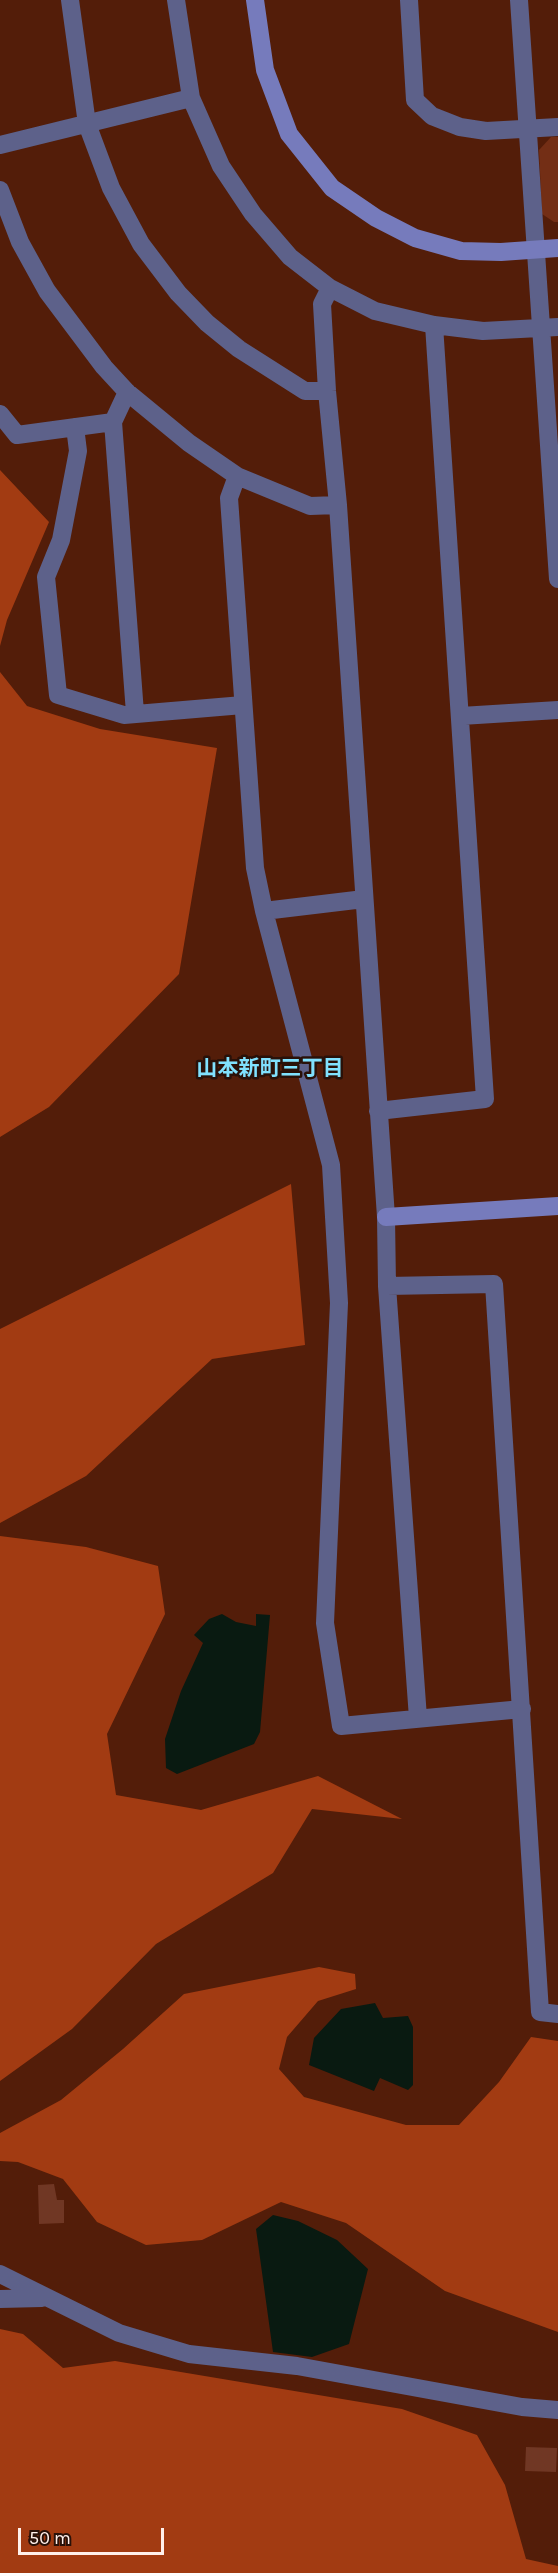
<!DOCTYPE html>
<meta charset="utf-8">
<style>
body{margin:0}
#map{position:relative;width:558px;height:2573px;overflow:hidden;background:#531d09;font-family:Karla,sans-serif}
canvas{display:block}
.scale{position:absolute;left:18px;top:2528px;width:146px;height:27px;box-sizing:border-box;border:3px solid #fff0eb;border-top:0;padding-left:8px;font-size:18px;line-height:21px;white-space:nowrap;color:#fff0eb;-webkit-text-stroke:4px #291109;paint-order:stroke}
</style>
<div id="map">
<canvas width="558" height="2573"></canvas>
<div class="scale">50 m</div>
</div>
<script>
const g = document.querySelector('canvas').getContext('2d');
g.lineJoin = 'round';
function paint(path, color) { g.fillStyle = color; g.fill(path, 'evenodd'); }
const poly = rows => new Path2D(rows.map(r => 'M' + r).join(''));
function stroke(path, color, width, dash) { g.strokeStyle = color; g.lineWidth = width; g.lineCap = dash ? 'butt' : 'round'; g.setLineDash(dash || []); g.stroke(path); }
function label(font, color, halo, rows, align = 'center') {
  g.font = font + ' Karla,"Noto Sans JP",sans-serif'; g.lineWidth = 5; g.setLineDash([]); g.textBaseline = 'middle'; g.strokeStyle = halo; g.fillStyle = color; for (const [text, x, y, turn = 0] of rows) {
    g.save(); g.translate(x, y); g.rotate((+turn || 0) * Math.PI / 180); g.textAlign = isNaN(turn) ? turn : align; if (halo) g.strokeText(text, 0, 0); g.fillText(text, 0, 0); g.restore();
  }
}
const green = poly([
 [551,137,558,137,558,222,554,222,542,214,539,150]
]);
const forest = poly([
 [0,470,49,522,7,620,0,646],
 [0,672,27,706,100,729,217,748,179,974,49,1107,0,1137],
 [291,1184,305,1345,212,1359,86,1476,0,1523,0,1329],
 [0,1536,86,1547,158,1566,165,1614,107,1734,116,1795,201,1810,318,1776,402,1819,312,1809,273,1873,156,1944,72,2029,0,2081],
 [319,1967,355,1974,356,1989,318,2001,287,2037,279,2069,304,2097,406,2125,459,2125,499,2082,531,2037,558,2041,558,2332,445,2291,346,2223,281,2202,202,2240,146,2245,97,2222,63,2179,18,2162,0,2161,0,2133,61,2100,123,2049,184,1994],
 [0,2329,23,2334,63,2368,115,2361,402,2409,477,2435,505,2485,526,2559,558,2566,558,2573,0,2573]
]);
const water = poly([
 [222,1614,236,1622,256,1626,256,1614,270,1615,260,1732,254,1744,177,1774,166,1768,165,1739,181,1691,203,1643,194,1635,209,1619],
 [375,2003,383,2018,408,2016,413,2027,413,2085,408,2090,380,2078,374,2091,309,2065,314,2038,341,2009],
 [273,2215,298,2221,337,2240,368,2269,349,2344,312,2357,273,2352,256,2229]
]);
const building = poly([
 [54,2184,57,2200,64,2200,64,2223,39,2224,38,2185],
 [526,2447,557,2448,556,2472,525,2471]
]);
const street = poly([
 [70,0,87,124,111,188,141,244,178,293,207,323,239,349,305,391,327,391],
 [176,0,191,98,221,166,253,214,290,257,330,288,375,311,434,325,483,331,558,327],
 [409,0,415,100,432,116,460,127,486,131,558,127],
 [519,0,558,579],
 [0,145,191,98],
 [0,190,20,242,47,291,104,367,127,392,189,443,237,476,310,506,338,505],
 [330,288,322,304,327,391,338,505,386,1217,387,1286,418,1718],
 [127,392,113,422,135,713],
 [0,414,17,435,113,422],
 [75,427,78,451,61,540,46,577,58,695,124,715,243,705],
 [237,476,229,498,255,868,264,911,364,899],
 [461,716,558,710],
 [264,911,331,1165,339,1303,325,1623,341,1726,522,1709],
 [378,1111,485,1099,434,325],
 [387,1286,494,1284,540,2012,558,2014],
 [0,2274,119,2333,189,2354,297,2366,522,2407,558,2410],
 [0,2299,42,2298]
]);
const secondary = poly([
 [255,0,265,70,289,134,332,188,376,218,415,238,461,251,501,252,558,248],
 [386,1217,558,1206]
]);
const neighbourhoodNames = [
 ["山本新町三丁目",270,1069]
];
paint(green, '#732e15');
paint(forest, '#a23b12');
paint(water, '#091a11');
paint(building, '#703724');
stroke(street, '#5d618a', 18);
stroke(secondary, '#767bbc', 18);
label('bold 21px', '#80e1fe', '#291109', neighbourhoodNames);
</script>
